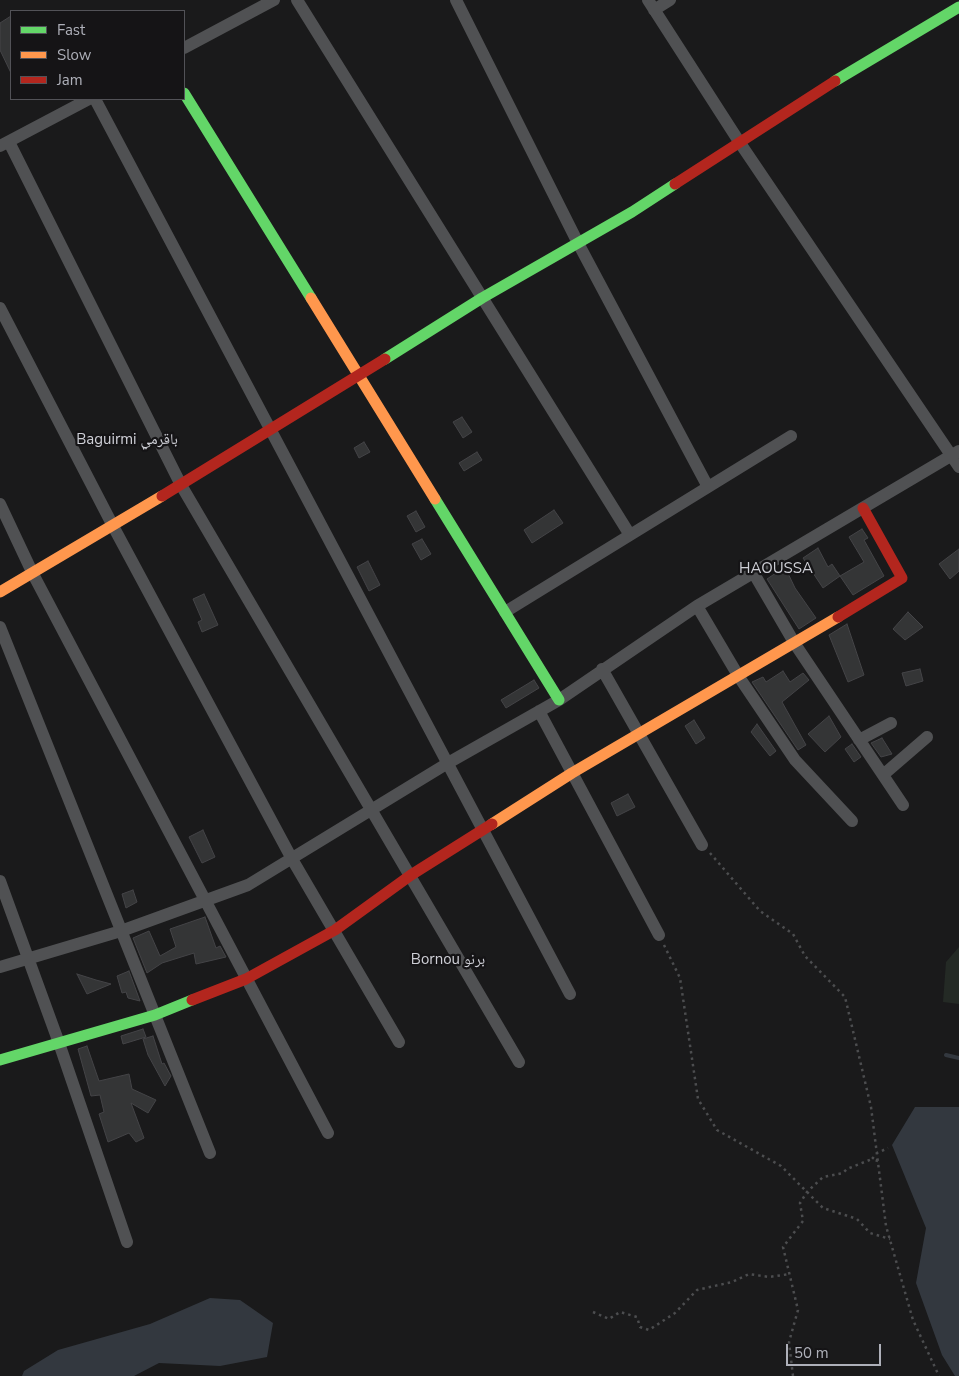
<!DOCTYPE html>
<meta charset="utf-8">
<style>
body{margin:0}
#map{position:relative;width:959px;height:1376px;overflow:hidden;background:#1a1a1b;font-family:"Nunito Sans",sans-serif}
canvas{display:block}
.legend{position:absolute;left:10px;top:10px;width:175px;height:90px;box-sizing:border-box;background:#151416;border:1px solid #525257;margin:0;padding:6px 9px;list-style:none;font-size:15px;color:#aeb0b9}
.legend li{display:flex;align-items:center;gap:10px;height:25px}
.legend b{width:25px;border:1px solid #525257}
.scale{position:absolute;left:786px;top:1344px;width:95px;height:22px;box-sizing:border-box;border:2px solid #aeb0b9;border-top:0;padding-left:6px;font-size:15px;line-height:18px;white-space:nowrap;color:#aeb0b9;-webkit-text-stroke:4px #151416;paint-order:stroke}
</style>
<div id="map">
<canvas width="959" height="1376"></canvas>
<ul class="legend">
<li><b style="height:6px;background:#63d668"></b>Fast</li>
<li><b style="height:6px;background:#ff974d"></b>Slow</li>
<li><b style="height:6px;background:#b3261e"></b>Jam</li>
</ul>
<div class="scale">50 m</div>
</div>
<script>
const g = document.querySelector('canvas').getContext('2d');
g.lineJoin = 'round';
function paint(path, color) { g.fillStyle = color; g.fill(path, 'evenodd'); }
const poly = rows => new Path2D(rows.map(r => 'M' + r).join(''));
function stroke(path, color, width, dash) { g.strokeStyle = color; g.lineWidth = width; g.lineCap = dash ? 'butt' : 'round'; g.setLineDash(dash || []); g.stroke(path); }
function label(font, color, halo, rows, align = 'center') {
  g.font = font + ' "Nunito Sans","Noto Naskh Arabic",sans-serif'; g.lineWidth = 4.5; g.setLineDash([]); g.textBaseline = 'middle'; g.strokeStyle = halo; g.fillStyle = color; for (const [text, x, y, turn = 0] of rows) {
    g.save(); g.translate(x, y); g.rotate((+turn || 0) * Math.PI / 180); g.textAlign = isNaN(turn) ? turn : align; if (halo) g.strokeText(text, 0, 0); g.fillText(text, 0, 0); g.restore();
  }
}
const green = poly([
 [959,947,959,1004,943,1002,946,962]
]);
const water = poly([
 [915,1107,959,1107,959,1376,955,1376,942,1355,916,1283,926,1228,892,1145],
 [210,1298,240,1300,273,1323,267,1357,220,1366,159,1363,134,1376,22,1376,24,1371,58,1350,150,1324]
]);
const stream = poly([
 [946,1055,959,1058]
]);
const building = poly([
 [11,16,11,73,0,50,0,23,11,16],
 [462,417,472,432,463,438,453,422,462,417],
 [364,442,370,452,359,458,354,448,364,442],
 [477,452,482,460,464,471,459,463,477,452],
 [554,510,563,523,532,543,524,530,554,510],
 [416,511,425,527,416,532,407,516,416,511],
 [862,529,868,538,864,540,884,576,853,595,840,576,864,562,849,537,862,529],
 [422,539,431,554,421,560,412,544,422,539],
 [818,548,828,567,832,564,840,576,823,588,803,558,818,548],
 [959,549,959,571,950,579,939,564,959,549],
 [368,561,380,585,369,591,357,567,368,561],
 [785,567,795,588,816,618,799,629,767,579,785,567],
 [204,594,218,625,202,632,198,622,202,620,193,599,204,594],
 [908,612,923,627,905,640,893,629,908,612],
 [847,624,864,675,848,682,829,635,847,624],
 [920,669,923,681,906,686,902,673,920,669],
 [783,671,790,682,803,673,809,680,782,702,806,745,798,750,752,682,763,677,766,682,783,671],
 [534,680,539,688,506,708,501,700,534,680],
 [829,716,841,737,825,752,808,734,829,716],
 [694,720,705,738,696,744,685,726,694,720],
 [757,724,776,751,770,756,751,732,757,724],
 [882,738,892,754,881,757,871,743,882,738],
 [852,744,861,757,854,762,845,749,852,744],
 [628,794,635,807,617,816,611,803,628,794],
 [203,830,215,857,202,863,189,837,203,830],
 [133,890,137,902,126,908,122,894,133,890],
 [205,917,216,948,220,946,226,957,196,964,194,953,162,963,147,973,133,938,149,931,160,956,176,947,170,929,205,917],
 [129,971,140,1001,128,998,126,992,122,993,117,976,129,971],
 [77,974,96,980,111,984,87,994,77,974],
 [143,1029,146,1037,123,1044,121,1036,143,1029],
 [153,1036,162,1064,164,1063,171,1076,165,1086,148,1055,143,1039,153,1036],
 [87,1046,99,1081,129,1074,132,1089,156,1100,148,1113,131,1103,144,1138,136,1142,129,1133,108,1142,99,1114,104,1112,100,1095,91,1096,78,1049,87,1046]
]);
const path = poly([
 [710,853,760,911,793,934,805,956,845,997,871,1107,886,1226,913,1320,939,1376],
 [664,945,680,978,698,1099,717,1130,781,1166,823,1208,857,1219,870,1233,890,1239],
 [878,1161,872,1159,877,1153,888,1148],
 [593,1312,609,1319,620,1312,637,1317,640,1327,649,1330,675,1313,697,1290,732,1282,749,1274,769,1277,790,1274],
 [793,1376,789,1342,798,1310,783,1247,803,1221,800,1203,807,1192,823,1177,843,1173,847,1169,872,1159]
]);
const street = poly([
 [297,0,630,535],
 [456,0,578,243,708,487],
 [648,0,740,143,959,467],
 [654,10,670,0],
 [184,48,274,0],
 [95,99,570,994],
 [9,142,181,485,519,1062],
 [0,146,89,99],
 [0,308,113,526,292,859,399,1042],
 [0,504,33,574,328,1133],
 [753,572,795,644,903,805],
 [697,606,739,677,795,760,852,821],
 [505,612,791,436],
 [0,627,210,1153],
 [602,669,702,845],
 [539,711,659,935],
 [859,740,891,723],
 [883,775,927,737],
 [0,881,59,1043,127,1242],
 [0,967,121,931,248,885,448,763,559,700,697,606,959,451]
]);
const fast = poly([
 [835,81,959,7],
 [184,93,311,298],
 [385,359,482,298,632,212,675,184],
 [435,499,559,700],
 [0,1060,155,1015,192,1000]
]);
const slow = poly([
 [311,298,435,499],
 [0,592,162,496],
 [492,824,572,773,838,617]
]);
const jam = poly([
 [675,184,835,81],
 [162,496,385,359],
 [838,617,902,578,863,508],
 [192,1000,246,979,335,930,411,875,492,824]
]);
const quarterNames = [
 ["Baguirmi باقرمي",127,440],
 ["HAOUSSA",776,569],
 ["Bornou برنو",448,960]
];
paint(green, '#242a25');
paint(water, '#33383f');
stroke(stream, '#33383f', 4);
paint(building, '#343536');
stroke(building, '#444447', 1);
stroke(path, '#4c4d4f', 2.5, [2.5, 4]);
stroke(street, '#505153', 12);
stroke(fast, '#63d668', 11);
stroke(slow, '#ff974d', 11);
stroke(jam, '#b3261e', 11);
label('15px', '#cecfd6', '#151416', quarterNames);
</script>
